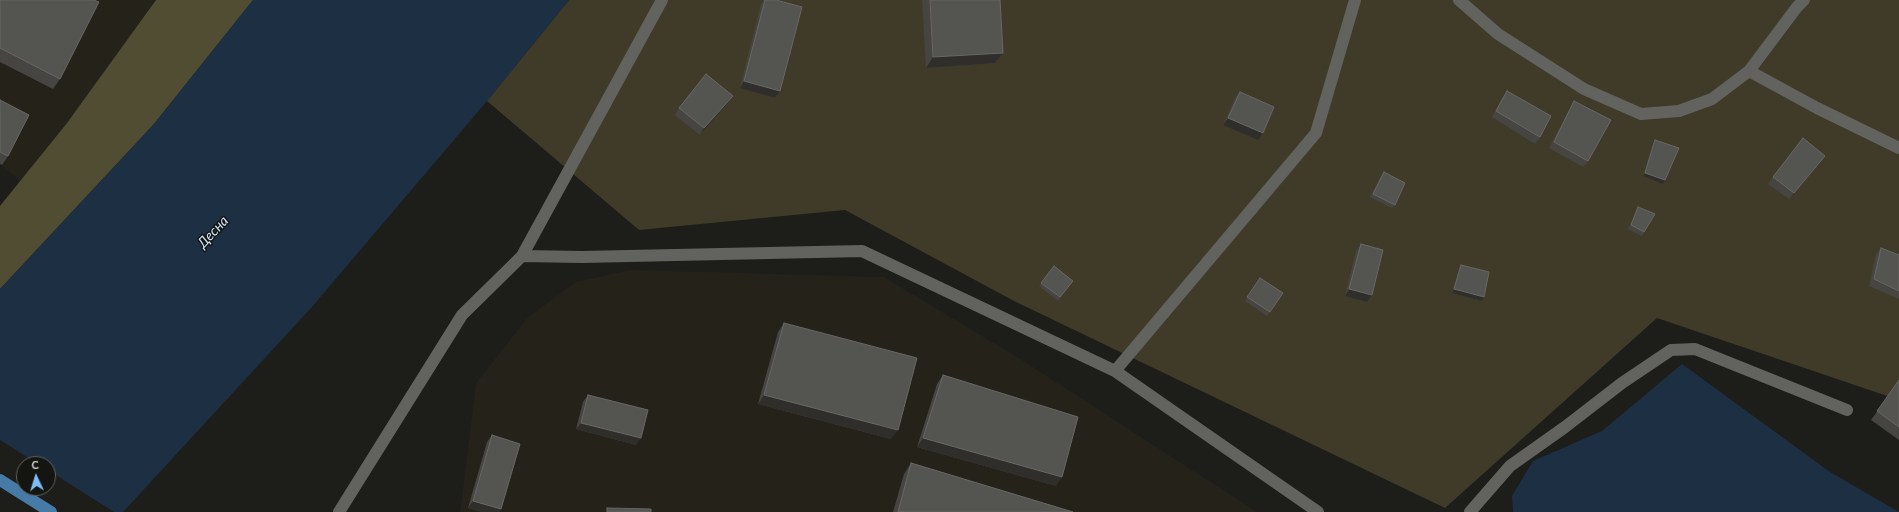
<!DOCTYPE html>
<meta charset="utf-8">
<style>
body{margin:0}
#map{position:relative;width:1899px;height:512px;overflow:hidden;background:#1d1d1a;font-family:Lato,sans-serif}
canvas{display:block}
.north{position:absolute;left:16px;top:456px;width:40px;height:40px;box-sizing:border-box;background:#141411;border:1px solid #60605d;border-radius:50%;rotate:356deg;font-size:11px;font-weight:700;line-height:16px;text-align:center;color:#d1d1cf}
.north::after{content:'';display:block;margin:auto;width:14px;height:18px;background:#7fbdf9;clip-path:polygon(50% 0,100% 100%,50% 72%,0 100%)}
</style>
<div id="map">
<canvas width="1899" height="512"></canvas>
<div class="north">С</div>
</div>
<script>
const g = document.querySelector('canvas').getContext('2d');
g.lineJoin = 'round';
function paint(path, color) { g.fillStyle = color; g.fill(path, 'evenodd'); }
const poly = rows => new Path2D(rows.map(r => 'M' + r).join(''));
function stroke(path, color, width, dash) { g.strokeStyle = color; g.lineWidth = width; g.lineCap = dash ? 'butt' : 'round'; g.setLineDash(dash || []); g.stroke(path); }
function label(font, color, halo, rows, align = 'center') {
  g.font = font + ' Lato,sans-serif'; g.lineWidth = 3; g.setLineDash([]); g.textBaseline = 'middle'; g.strokeStyle = halo; g.fillStyle = color; for (const [text, x, y, turn = 0] of rows) {
    g.save(); g.translate(x, y); g.rotate((+turn || 0) * Math.PI / 180); g.textAlign = isNaN(turn) ? turn : align; if (halo) g.strokeText(text, 0, 0); g.fillText(text, 0, 0); g.restore();
  }
}
const built = poly([
 [0,0,156,0,67,123,20,181,0,164],
 [630,270,884,277,1019,358,1257,512,460,512,476,383,528,317,576,282]
]);
const green = poly([
 [569,0,1899,0,1899,400,1657,318,1445,508,1014,301,845,210,639,230,487,101]
]);
const forest = poly([
 [156,0,253,0,154,124,0,289,0,206,67,123]
]);
const water = poly([
 [253,0,569,0,487,101,311,308,123,512,0,512,0,289,154,124],
 [24,464,48,464,48,488,24,488],
 [1682,364,1830,472,1899,512,1513,512,1512,496,1533,461,1602,431]
]);
const pier = poly([
 [0,440,38,464,24,464,24,488,48,488,48,470,114,512,0,512]
]);
const minor = poly([
 [1459,0,1498,34,1584,89,1641,114,1679,111,1712,99,1749,71,1797,7,1804,0],
 [1749,71,1817,108,1899,148],
 [522,256,662,0],
 [1115,371,1316,133,1355,0],
 [339,512,462,315,522,256,582,257,862,251,1115,371,1318,512],
 [1470,512,1510,466,1565,427,1622,383,1671,350,1695,349,1847,410]
]);
const major = poly([
 [0,480,51,512]
]);
const wall = poly([
 [0,0,60,79,53,89,0,62],
 [764,0,776,0,780,91,775,98,740,88,761,4],
 [922,0,1000,0,995,63,926,68],
 [1507,91,1540,137,1535,144,1492,117,1502,98],
 [1240,92,1263,133,1258,140,1223,125,1235,98],
 [0,100,8,156,2,165,0,164],
 [1574,101,1588,161,1583,167,1549,148,1570,108],
 [728,103,700,135,675,115,679,108],
 [1655,140,1665,180,1663,184,1643,176,1653,144],
 [1825,156,1821,162,1789,199,1768,184,1773,177],
 [1384,172,1395,205,1392,208,1370,197,1381,176],
 [1638,207,1644,232,1642,236,1628,229,1636,211],
 [1361,244,1367,302,1345,296,1356,251],
 [1881,248,1899,255,1899,299,1869,286,1876,254],
 [1461,265,1482,301,1452,293,1459,269],
 [1260,278,1283,293,1267,316,1245,301],
 [1073,281,1058,301,1039,286,1041,283],
 [784,323,891,439,758,404,778,332],
 [943,375,1056,486,917,447,937,384],
 [1899,380,1899,440,1871,420],
 [588,395,636,445,576,429,583,402],
 [492,435,501,509,499,512,482,512,468,508,487,442],
 [911,463,1073,512,893,512,904,474]
]);
const shadedWall = poly([
 [1003,53,995,63,926,68,933,57],
 [744,81,780,91,775,98,740,88],
 [733,96,728,103,700,135,704,128],
 [1228,118,1263,133,1258,140,1223,125],
 [1825,156,1821,162,1789,199,1794,193],
 [1645,173,1665,180,1663,184,1643,176],
 [1349,289,1372,295,1367,302,1345,296],
 [1454,289,1484,297,1482,301,1452,293],
 [764,395,898,430,891,439,758,404],
 [581,423,641,438,636,445,576,429],
 [923,438,1062,477,1056,486,917,447],
 [473,501,501,509,499,512,482,512,468,508]
]);
const building = poly([
 [0,0,94,0,99,2,60,79,0,48,0,0],
 [765,0,776,0,802,7,780,91,744,81,765,0],
 [930,0,1000,0,1003,53,933,57,930,0],
 [706,74,733,96,704,128,679,108,706,74],
 [1507,91,1551,116,1540,137,1496,111,1507,91],
 [1240,92,1274,107,1263,133,1228,118,1240,92],
 [0,100,29,115,8,156,0,152,0,100],
 [1574,101,1611,120,1588,161,1554,142,1574,101],
 [1803,138,1825,156,1794,193,1773,177,1803,138],
 [1655,140,1679,148,1665,180,1645,173,1655,140],
 [1384,172,1405,183,1395,205,1373,194,1384,172],
 [1638,207,1655,214,1644,232,1631,225,1638,207],
 [1361,244,1383,250,1372,295,1349,289,1361,244],
 [1881,248,1899,255,1899,291,1874,279,1881,248],
 [1461,265,1489,272,1484,297,1454,289,1461,265],
 [1054,266,1073,281,1060,297,1041,283,1054,266],
 [1260,278,1283,293,1270,312,1247,297,1260,278],
 [784,323,917,358,898,430,764,395,784,323],
 [943,375,1078,417,1062,477,923,438,943,375],
 [1899,380,1899,427,1877,411,1899,380],
 [588,395,648,410,641,438,581,423,588,395],
 [492,435,520,444,501,509,473,501,492,435],
 [911,463,1073,512,898,512,911,463],
 [607,508,651,509,651,512,607,512,607,508]
]);
const waterNames = [
 ["Десна",213,232,-47]
];
paint(built, '#242219');
paint(green, '#3f3b28');
paint(forest, '#514d32');
paint(water, '#1d3043');
paint(pier, '#1d1d1a');
stroke(minor, '#62625e', 12);
stroke(major, '#467ba7', 12);
paint(wall, '#464542');
paint(shadedWall, '#2f2e2b');
paint(building, '#545451');
stroke(building, '#686765', 1);
label('italic 14px', '#cce5fd', '#141411', waterNames);
</script>
